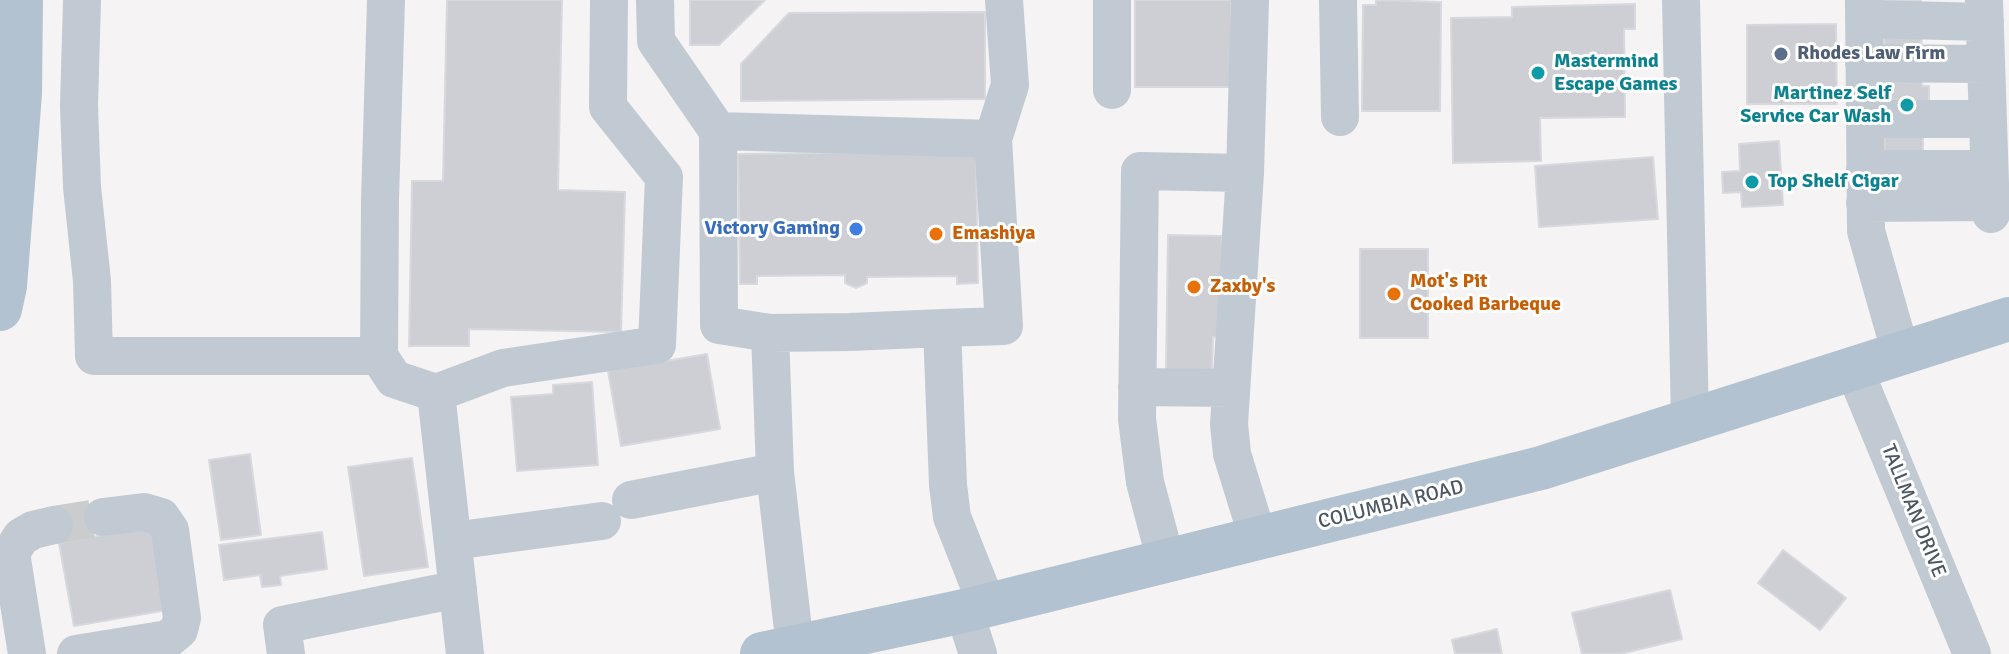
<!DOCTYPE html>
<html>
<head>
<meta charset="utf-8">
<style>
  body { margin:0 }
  canvas { display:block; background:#f5f3f3 }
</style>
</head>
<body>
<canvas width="2009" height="654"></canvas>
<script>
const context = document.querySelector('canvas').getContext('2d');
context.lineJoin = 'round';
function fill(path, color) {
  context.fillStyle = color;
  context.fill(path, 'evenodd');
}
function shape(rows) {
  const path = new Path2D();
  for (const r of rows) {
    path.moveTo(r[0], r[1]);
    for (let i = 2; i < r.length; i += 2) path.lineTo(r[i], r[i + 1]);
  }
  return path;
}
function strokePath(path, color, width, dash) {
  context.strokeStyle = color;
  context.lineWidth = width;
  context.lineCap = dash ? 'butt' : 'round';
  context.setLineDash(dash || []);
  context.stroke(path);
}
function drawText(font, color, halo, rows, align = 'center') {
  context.font = font + ' Signika,sans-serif';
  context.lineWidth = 6;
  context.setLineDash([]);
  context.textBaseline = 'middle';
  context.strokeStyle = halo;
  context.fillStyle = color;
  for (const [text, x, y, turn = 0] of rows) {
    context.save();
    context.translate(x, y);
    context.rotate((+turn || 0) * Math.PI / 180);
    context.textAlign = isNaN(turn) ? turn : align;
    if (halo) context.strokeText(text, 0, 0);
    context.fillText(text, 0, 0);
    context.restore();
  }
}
const building = shape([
  [447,0,562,0,558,190,625,192,621,332,469,329,469,346,409,346,412,181,443,181,447,0],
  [690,0,765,0,719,45,690,45,690,0],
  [1135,0,1231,0,1231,87,1135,87,1135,0],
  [1376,0,1441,2,1440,111,1362,111,1363,5,1376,5,1376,0],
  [1884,0,1921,0,1922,86,1929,86,1929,125,1923,125,1923,217,1885,217,1884,0],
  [1635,4,1635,29,1624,29,1625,117,1540,118,1541,161,1453,163,1451,18,1512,17,1512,7,1635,4],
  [985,12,985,99,741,101,741,64,789,13,985,12],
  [1836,24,1837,104,1747,104,1747,25,1836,24],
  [1779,141,1783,205,1742,207,1741,192,1723,193,1722,172,1740,171,1739,144,1779,141],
  [976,151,978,283,957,284,957,276,867,277,867,283,856,288,845,283,845,275,757,276,757,284,740,284,738,154,976,151],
  [1653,157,1658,219,1539,227,1535,166,1653,157],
  [1168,235,1222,236,1220,337,1213,337,1212,370,1166,370,1168,235],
  [1360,249,1428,249,1428,338,1360,338,1360,249],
  [707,354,720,429,621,446,608,371,707,354],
  [592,382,598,465,517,471,511,397,553,394,553,385,592,382],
  [250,454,261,535,221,540,209,460,250,454],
  [412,458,428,567,364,576,348,467,412,458],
  [157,525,173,609,74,626,59,543,157,525],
  [322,532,327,569,280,576,281,585,262,587,260,575,224,580,219,545,322,532],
  [1783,550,1846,598,1820,630,1758,583,1783,550],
  [1670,590,1682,639,1620,654,1582,654,1572,613,1670,590],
  [1497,629,1502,654,1455,654,1452,640,1497,629]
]);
fill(building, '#cdcfd5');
strokePath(building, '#d7d9de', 2);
strokePath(shape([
  [54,525,103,517]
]), '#caccce', 38, [38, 19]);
strokePath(shape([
  [82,0,79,106,82,187,92,281,94,356,379,356],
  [386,0,380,200,379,356,394,379,436,393,465,654],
  [655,0,656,41,718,131],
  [1112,0,1112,90],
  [1250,0,1245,173,1229,424,1232,454,1258,538],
  [1338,0,1340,117],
  [1681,0,1690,421],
  [1864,0,1866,231,1901,354],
  [1984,0,1991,214],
  [1864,19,1985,22],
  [1864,63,1986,64],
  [1864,119,1988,119],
  [993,139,1010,85,1004,0],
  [1865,169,1989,169],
  [1865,203,1990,202],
  [770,333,719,325,718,131,993,139,1004,326,942,328],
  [1854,369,1972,654],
  [1137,387,1231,388],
  [436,393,503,368,657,345,664,177,608,107,609,0],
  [631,500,775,472],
  [453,541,602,521],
  [1166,561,1145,482,1137,419,1140,171,1245,173],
  [964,611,978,654],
  [795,647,775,472,770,333,850,332,942,328,948,485,952,517,987,605],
  [27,654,11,553,21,537,33,530,54,525],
  [76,654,168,639,179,630,182,618,170,530,161,517,144,512,103,517],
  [286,654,282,625,458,589]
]), '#c1cad2', 38);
strokePath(shape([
  [0,309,5,286,20,93,21,0],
  [762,654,964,611,1541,468,2009,319]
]), '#b3c2d1', 44);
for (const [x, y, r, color] of [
  [1781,54,8,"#5c6f8a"],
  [1538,73,8,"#0f9aa8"],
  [1907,105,8,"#0f9aa8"],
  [1752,182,8,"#0f9aa8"],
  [856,229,8,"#3f7fe0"],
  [936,234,8,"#e8710a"],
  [1194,287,8,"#e8710a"],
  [1394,294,8,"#e8710a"]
]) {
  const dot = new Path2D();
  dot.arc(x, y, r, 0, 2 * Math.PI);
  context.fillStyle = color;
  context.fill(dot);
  strokePath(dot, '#fff', 3);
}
drawText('bold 20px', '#4e5e75', '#fff', [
  ["Rhodes Law Firm",1797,54]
], 'left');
drawText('bold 20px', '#0d838f', '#fff', [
  ["Mastermind",1554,62],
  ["Escape Games",1554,85],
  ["Martinez Self",1891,94,"right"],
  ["Service Car Wash",1891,117,"right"],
  ["Top Shelf Cigar",1768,182]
], 'left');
drawText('bold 20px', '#366cbe', '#fff', [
  ["Victory Gaming",840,229]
], 'right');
drawText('bold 20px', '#c56008', '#fff', [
  ["Emashiya",952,234],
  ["Mot's Pit",1410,282],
  ["Cooked Barbeque",1410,305],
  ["Zaxby's",1210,287]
], 'left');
drawText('20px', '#4a5661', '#fff', [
  ["COLUMBIA ROAD",1391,505,-14],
  ["TALLMAN DRIVE",1913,511,68]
]);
</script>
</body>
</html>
